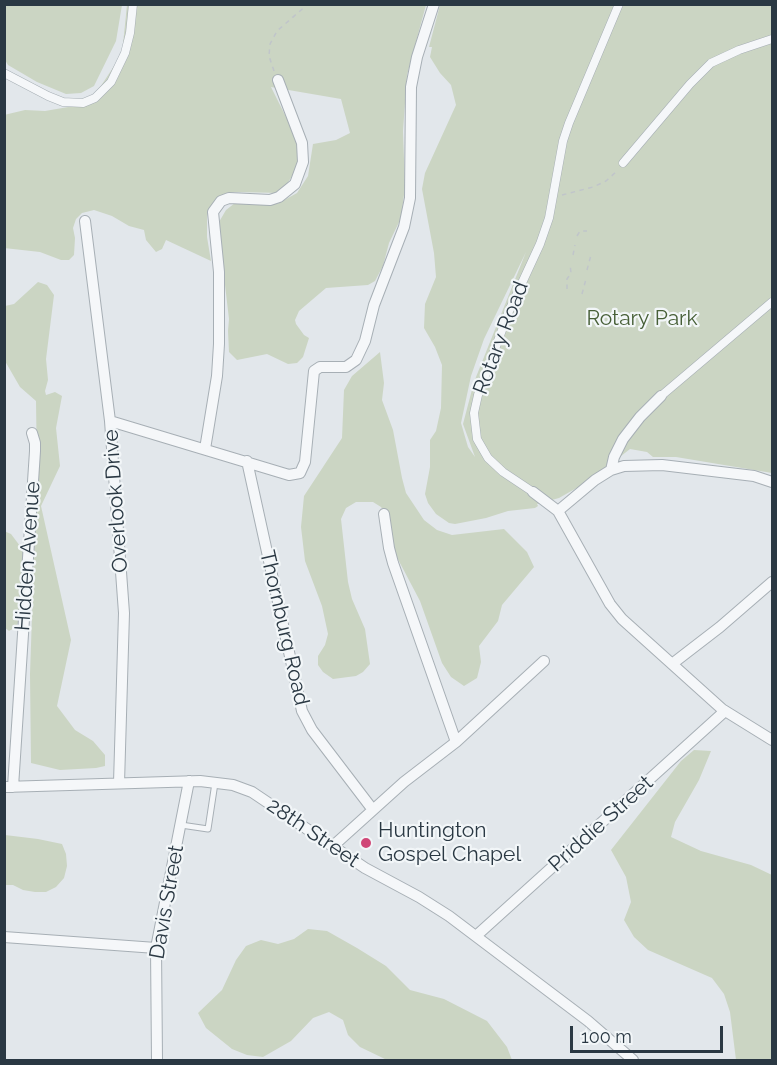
<!DOCTYPE html>
<html>
<head>
<meta charset="utf-8">
<style>
  body { margin:0 }
  #map { position:relative; width:777px; height:1065px; overflow:hidden; background:#e2e7eb; font-family:Raleway,sans-serif }
  canvas { display:block }
  .frame { position:absolute; inset:0; border:6px solid #2a3843; pointer-events:none }
  .scale { position:absolute; left:570px; top:1026px; width:153px; height:27px; box-sizing:border-box; border:3px solid #2a3843; border-top:0; padding-left:8px; font-size:18px; line-height:21px; white-space:nowrap; color:#2a3843; -webkit-text-stroke:4px #f2f6f8; paint-order:stroke }
</style>
</head>
<body>
<div id="map">
<canvas width="777" height="1065"></canvas>
<div class="frame"></div>
<div class="scale">100 m</div>
</div>
<script>
const context = document.querySelector('canvas').getContext('2d');
context.lineJoin = 'round';
function fill(path, color) {
  context.fillStyle = color;
  context.fill(path, 'evenodd');
}
function shape(rows) {
  const path = new Path2D();
  for (const r of rows) {
    path.moveTo(r[0], r[1]);
    for (let i = 2; i < r.length; i += 2) path.lineTo(r[i], r[i + 1]);
  }
  return path;
}
function strokePath(path, color, width, dash) {
  context.strokeStyle = color;
  context.lineWidth = width;
  context.lineCap = dash ? 'butt' : 'round';
  context.setLineDash(dash || []);
  context.stroke(path);
}
function drawText(font, color, halo, rows, align = 'center') {
  context.font = font + ' Raleway,sans-serif';
  context.lineWidth = 4.5;
  context.setLineDash([]);
  context.textBaseline = 'middle';
  context.strokeStyle = halo;
  context.fillStyle = color;
  for (const [text, x, y, turn = 0] of rows) {
    context.save();
    context.translate(x, y);
    context.rotate((+turn || 0) * Math.PI / 180);
    context.textAlign = isNaN(turn) ? turn : align;
    if (halo) context.strokeText(text, 0, 0);
    context.fillText(text, 0, 0);
    context.restore();
  }
}
fill(shape([
  [4,5,122,5,116,41,94,86,81,93,66,94,37,82,8,65,5,60],
  [127,5,426,5,407,75,403,131,405,187,401,218,389,243,383,266,375,281,368,285,326,288,299,311,295,320,296,324,304,335,309,338,303,357,297,363,288,364,267,354,237,360,229,352,228,331,229,319,225,285,220,258,219,222,226,210,235,203,247,201,277,204,297,193,308,176,313,144,336,140,350,133,341,99,271,87,293,131,297,146,298,167,281,193,234,192,227,193,218,198,211,206,207,216,207,237,211,261,166,240,162,249,156,252,146,240,144,230,129,226,112,216,94,210,82,213,76,219,73,228,75,238,74,255,69,260,61,260,40,252,4,248,4,115,25,110,45,111,74,106,91,101,122,54],
  [440,5,772,5,772,473,676,457,653,457,647,452,630,449,589,481,559,498,537,504,538,506,535,508,508,511,486,518,455,524,449,523,436,514,428,503,425,494,430,467,430,440,436,431,441,408,442,365,435,347,424,328,425,304,436,277,434,253,422,189,425,173,456,105,451,85,440,73,430,57,432,47,429,47],
  [526,252,474,382,463,424,475,457,468,447,461,423,471,376,484,339],
  [38,282,47,285,54,295,46,359,48,380,45,391,46,395,55,392,62,396,56,428,60,466,41,506,71,640,57,706,75,730,93,741,105,755,105,766,96,768,60,770,31,763,30,674,37,472,36,401,20,387,5,361,5,306,14,304],
  [380,352,384,383,382,400,393,430,402,478,406,493,424,520,437,530,452,535,504,529,527,552,534,567,502,605,498,621,479,646,481,662,477,678,464,686,451,677,442,663,420,601,391,546,387,515,381,507,373,502,356,502,346,508,341,519,348,582,352,599,365,629,370,664,363,672,356,676,333,679,323,672,318,665,318,656,325,645,328,634,322,606,305,561,301,527,304,496,342,438,344,390,352,376],
  [4,531,11,534,26,554,20,619,16,627,9,631,4,627],
  [694,750,711,751,699,780,675,822,671,837,701,851,751,865,772,875,772,1060,736,1060,730,1012,724,994,712,978,648,950,634,937,624,920,631,902,626,877,611,850,681,761],
  [5,835,38,839,62,844,66,854,67,866,64,878,56,887,46,892,35,892,23,890,13,885,5,885],
  [308,929,327,931,357,948,386,966,410,990,444,999,487,1021,507,1047,512,1060,387,1060,360,1047,348,1035,343,1020,329,1012,313,1018,291,1041,263,1057,247,1055,232,1049,206,1028,198,1013,222,990,236,960,246,946,261,940,278,944,294,939]
]), '#cbd5c3');
const service = shape([
  [181,825,208,829,215,783]
]);
const pedestrian = shape([
  [4,73,48,96,63,102,83,103,95,98,111,82,125,53,130,33,133,4],
  [623,163,690,84,711,63,739,50,772,39],
  [661,396,772,302],
  [533,492,503,472,488,458,477,439,474,413,478,395,509,311,540,244,549,218,563,141,569,123,619,4]
]);
const minor = shape([
  [85,221,110,421,124,613,119,783],
  [110,421,289,475,300,473,305,462,314,371,320,367,346,367,356,360,365,341,374,305,404,227,410,198,411,87,417,57,434,4],
  [205,449,217,376,219,344,219,272,213,212,221,201,229,198,270,200,279,197,295,184,303,162,302,143,278,80],
  [247,461,302,711,312,730,373,810],
  [611,470,614,457,623,439,640,417,661,396],
  [533,492,558,511,610,604,622,619,722,709,772,740],
  [558,511,595,480,611,470,624,466,662,465,754,476,772,482],
  [384,514,389,548,393,563,456,742],
  [672,664,720,627,772,582],
  [4,787,200,781,233,785,252,792,365,868,419,897,449,916,588,1021,633,1060],
  [13,787,35,451,35,443,32,433],
  [333,846,404,782,456,742,544,661],
  [476,936,725,711],
  [4,937,156,948],
  [157,1060,156,948,189,781]
]);
strokePath(service, '#a7afb5', 7);
strokePath(pedestrian, '#a7afb5', 9);
strokePath(minor, '#a7afb5', 12);
strokePath(shape([
  [274,71,269,56,270,44,277,31,308,4],
  [562,195,593,187,606,181,617,171],
  [577,236,580,231,587,231],
  [573,255,575,245],
  [587,270,591,255],
  [567,289,567,279,571,273,570,264],
  [582,294,586,279]
]), '#c0c5ca', 1.5, [4.5, 4.5]);
strokePath(service, '#f5f7f9', 5);
strokePath(pedestrian, '#f5f7f9', 8);
strokePath(minor, '#f5f7f9', 10);
for (const [x, y, r, color] of [
  [366,843,6,"#d04777"]
]) {
  const dot = new Path2D();
  dot.arc(x, y, r, 0, 2 * Math.PI);
  context.fillStyle = color;
  context.fill(dot);
  strokePath(dot, '#f2f6f8', 2);
}
drawText('21px', '#475f37', '#f2f6f8', [
  ["Rotary Park",642,319]
]);
drawText('21px', '#2a3843', '#f2f6f8', [
  ["Rotary Road",501,338,-69],
  ["Overlook Drive",116,501,-94],
  ["Hidden Avenue",28,556,-86],
  ["Thornburg Road",284,628,77],
  ["Priddie Street",601,824,-42],
  ["28th Street",313,833,34],
  ["Davis Street",167,902,-80]
]);
drawText('21px', '#2a3843', '#f2f6f8', [
  ["Huntington",378,831],
  ["Gospel Chapel",378,855]
], 'left');
</script>
</body>
</html>
